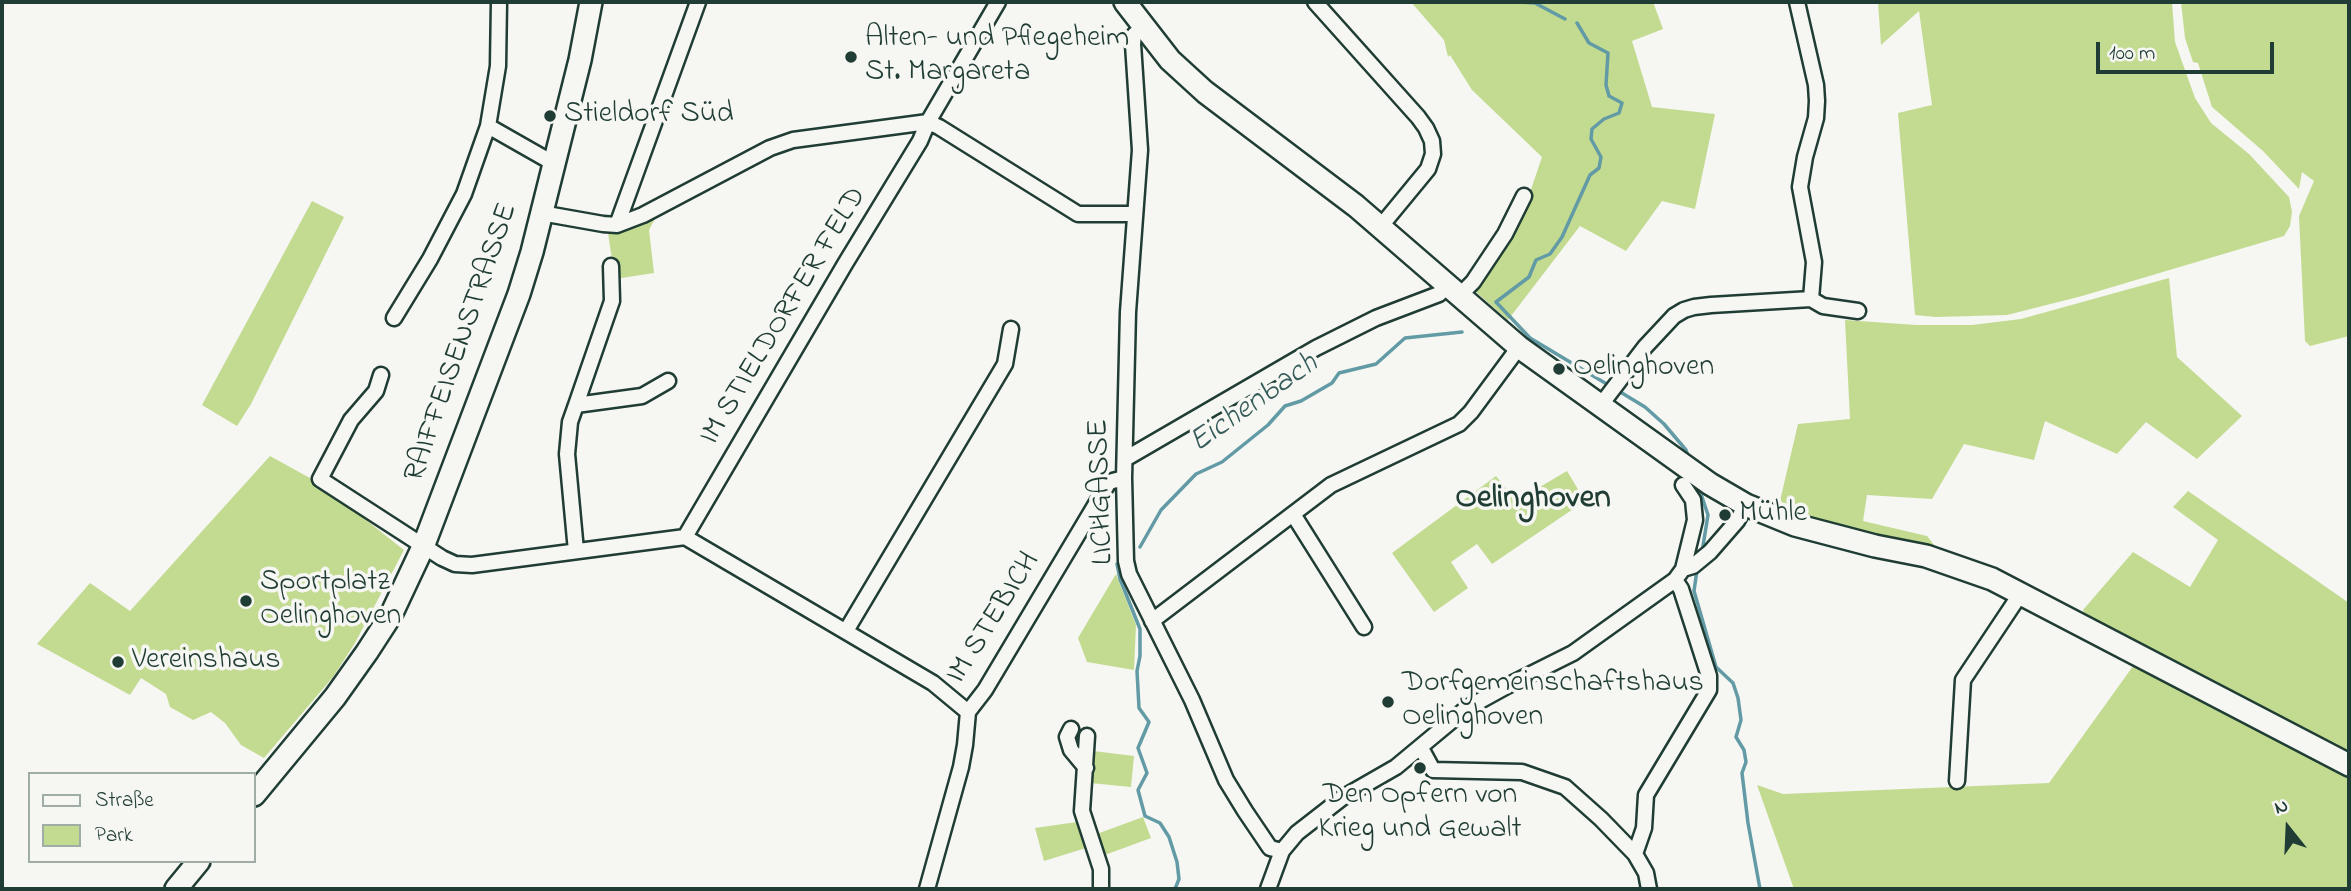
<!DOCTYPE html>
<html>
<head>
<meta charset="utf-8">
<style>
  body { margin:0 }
  #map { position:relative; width:2351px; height:891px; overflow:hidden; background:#f6f6f2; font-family:"Indie Flower",sans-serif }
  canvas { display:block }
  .frame { position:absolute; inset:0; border:4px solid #1f3d34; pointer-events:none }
  .legend { position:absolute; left:28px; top:772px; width:228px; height:91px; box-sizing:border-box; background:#f6f6f2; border:2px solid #a0aca6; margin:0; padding:9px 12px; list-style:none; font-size:21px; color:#1f3d34 }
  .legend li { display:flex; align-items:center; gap:14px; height:35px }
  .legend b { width:35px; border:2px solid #a0aca6 }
  .north { position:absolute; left:2253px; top:793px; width:70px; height:70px; -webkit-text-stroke:5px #f6f6f2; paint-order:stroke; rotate:342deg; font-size:19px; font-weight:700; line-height:28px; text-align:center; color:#1f3d34 }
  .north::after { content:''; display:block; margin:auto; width:24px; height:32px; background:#1f3d34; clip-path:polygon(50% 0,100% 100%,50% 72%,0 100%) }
  .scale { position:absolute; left:2096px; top:42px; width:178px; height:32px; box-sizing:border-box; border:4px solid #1f3d34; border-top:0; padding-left:9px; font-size:21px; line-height:24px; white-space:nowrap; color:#1f3d34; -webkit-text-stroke:5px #f6f6f2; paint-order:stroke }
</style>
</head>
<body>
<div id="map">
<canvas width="2351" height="891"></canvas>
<div class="frame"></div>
<ul class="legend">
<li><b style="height:9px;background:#f6f6f2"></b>Straße</li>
<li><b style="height:19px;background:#c3db91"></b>Park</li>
</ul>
<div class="north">N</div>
<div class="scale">100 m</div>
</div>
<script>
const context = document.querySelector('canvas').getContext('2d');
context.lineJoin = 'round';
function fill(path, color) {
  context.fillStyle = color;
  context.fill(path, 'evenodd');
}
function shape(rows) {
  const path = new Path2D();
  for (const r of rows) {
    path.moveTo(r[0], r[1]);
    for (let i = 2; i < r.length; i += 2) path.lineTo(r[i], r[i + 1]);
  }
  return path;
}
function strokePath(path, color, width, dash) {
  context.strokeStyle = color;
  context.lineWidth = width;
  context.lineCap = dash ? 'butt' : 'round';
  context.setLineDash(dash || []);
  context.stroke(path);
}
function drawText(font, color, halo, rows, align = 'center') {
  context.font = font + ' "Indie Flower",sans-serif';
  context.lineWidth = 7;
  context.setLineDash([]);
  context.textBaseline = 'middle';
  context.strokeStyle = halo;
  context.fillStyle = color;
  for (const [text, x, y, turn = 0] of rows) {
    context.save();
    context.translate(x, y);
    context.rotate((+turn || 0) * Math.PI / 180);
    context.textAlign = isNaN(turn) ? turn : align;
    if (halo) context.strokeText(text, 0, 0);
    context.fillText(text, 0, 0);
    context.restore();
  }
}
fill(shape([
  [1411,2,1653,2,1663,29,1632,41,1652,107,1715,114,1695,209,1662,201,1626,251,1580,226,1508,320,1476,292,1521,219,1542,157,1472,90,1450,55,1448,57,1444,40],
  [1878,2,2172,2,2175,42,2195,98,2211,123,2249,154,2289,197,2292,212,2290,226,2284,236,2082,296,2007,315,1936,317,1915,315,1898,113,1932,105,1919,11,1881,45],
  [2181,2,2349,2,2349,336,2310,346,2305,341,2299,216,2314,181,2302,172,2299,189,2263,151,2212,107,2198,63,2193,62,2185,38],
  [312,201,344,217,251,404,237,426,202,405],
  [658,213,649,230,654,273,615,279,608,233,621,231],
  [2169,278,2177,357,2242,416,2197,459,2146,422,2117,454,2045,421,2034,460,1964,444,1932,499,1867,495,1863,521,1927,536,1939,551,1810,519,1779,505,1798,424,1850,419,1845,320,1916,325,1972,325,2021,319],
  [270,456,319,483,404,550,355,643,333,677,264,758,241,745,225,723,211,712,193,720,170,707,166,694,141,678,130,695,37,644,90,583,130,611],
  [1567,471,1585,501,1492,564,1477,544,1451,562,1468,588,1434,612,1392,553,1496,476,1516,501],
  [2188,491,2349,603,2349,759,2086,621,2083,610,2133,552,2190,587,2218,540,2173,507],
  [1116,574,1136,625,1134,670,1087,662,1078,638],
  [2136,662,2349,773,2349,889,1794,889,1757,785,1783,794,2049,783],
  [1093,751,1134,756,1131,787,1090,783],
  [1143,817,1151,838,1102,856,1094,835],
  [1077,822,1086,848,1044,861,1035,828]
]), '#c3db91');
strokePath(shape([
  [1520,2,1535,3,1565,19],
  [1577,23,1589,43,1608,53,1606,85,1609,96,1622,103,1619,113,1604,119,1592,129,1591,139,1601,157,1599,168,1590,175,1562,237,1550,254,1536,260,1529,277,1496,302,1530,338,1610,386],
  [1617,390,1645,407,1664,424,1686,450,1689,458],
  [1698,485,1708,515,1702,552],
  [1140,547,1161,510,1196,474,1222,462,1268,425,1285,406,1301,401,1332,383,1339,373,1376,364,1405,338,1462,332],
  [1117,564,1120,579,1140,629,1140,656,1137,671,1139,708,1149,722,1138,748,1147,773,1138,790,1145,816,1160,823,1169,837,1177,862,1179,879,1175,889],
  [1697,570,1694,591,1716,667,1733,683,1738,698,1741,720,1736,737,1744,750,1746,762,1742,773,1748,823,1760,889]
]), '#629ba5', 3.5);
const minor = shape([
  [1315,2,1418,117,1426,128,1432,141,1433,154,1428,169,1381,226],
  [1143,27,1134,35,1133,44,1140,150,1128,312,1124,478,1126,561,1129,574,1192,700,1226,780,1245,811,1270,848,1282,851],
  [928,122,939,127,1078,214,1135,214],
  [488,126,553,163],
  [541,213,603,224,617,225,643,215,770,148,793,140,928,122],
  [617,225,698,2],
  [1460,295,1473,282,1505,234,1524,196],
  [1811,299,1823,306,1858,311],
  [394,318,430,259,464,194,488,126,498,66,499,2],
  [381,375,376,391,351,420,320,479,442,558,455,564,472,565,685,537,933,683,968,712],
  [576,405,612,301,611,266],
  [1600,406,1645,347,1674,316,1684,310,1694,307,1711,305,1811,299,1814,262,1800,187,1805,157,1816,118,1817,101,1816,85,1797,2],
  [1125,459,1316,348,1376,318,1439,294,1448,285],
  [1293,514,1364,627],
  [685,537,845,264,920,141,928,122,998,2],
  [576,551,567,454,570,422,576,405,642,396,668,381],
  [1683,569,1693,566,1710,552,1737,521,1746,505],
  [1152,621,1331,485,1459,424,1471,412,1519,347],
  [846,631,1005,364,1011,329],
  [1071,729,1067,737,1071,750,1086,768],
  [1087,736,1082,811,1101,869,1101,889],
  [1421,748,1433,770,1522,772,1565,787,1601,819,1635,854,1646,873,1649,889],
  [1957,781,1963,680,2021,593],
  [1635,854,1644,828,1646,795,1709,690,1709,676,1681,589,1675,580],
  [927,889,961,767,965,745,968,712,985,690,1109,482,1124,478],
  [1268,889,1282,851,1297,833,1342,798,1396,767,1467,708,1507,686,1573,653,1675,580,1683,569,1695,520,1693,500,1683,485]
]);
const secondary = shape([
  [1125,2,1170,60,1205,92,1356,206,1519,347,1710,484,1746,505,1795,525,1875,546,1926,556,1992,579,2349,765],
  [254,795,335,697,367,652,391,615,423,547,519,294,532,252,580,60,591,2],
  [176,889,199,861]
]);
strokePath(minor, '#1f3d34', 19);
strokePath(secondary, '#1f3d34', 26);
strokePath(minor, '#f6f6f2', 14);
strokePath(secondary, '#f6f6f2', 21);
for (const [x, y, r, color] of [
  [851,57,7,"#1f3d34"],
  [550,116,7,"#1f3d34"],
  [1559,369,7,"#1f3d34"],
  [1725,515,7,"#1f3d34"],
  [246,601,7,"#1f3d34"],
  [118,662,7,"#1f3d34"],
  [1388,702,7,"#1f3d34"],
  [1420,768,7,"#1f3d34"]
]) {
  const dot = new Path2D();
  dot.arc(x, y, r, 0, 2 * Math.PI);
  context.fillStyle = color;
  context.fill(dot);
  strokePath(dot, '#f6f6f2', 2.5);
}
drawText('30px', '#1f3d34', '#f6f6f2', [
  ["Alten- und Pflegeheim",865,40],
  ["St. Margareta",865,74],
  ["Stieldorf Süd",564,116],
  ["Oelinghoven",1573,369],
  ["Mühle",1739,515],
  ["Sportplatz",260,584],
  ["Oelinghoven",260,618],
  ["Vereinshaus",132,662],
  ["Dorfgemeinschaftshaus",1402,685],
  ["Oelinghoven",1402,719],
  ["Den Opfern von",1420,797,"center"],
  ["Krieg und Gewalt",1420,831,"center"]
], 'left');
drawText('30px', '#1f3d34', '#f6f6f2', [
  ["IM STIELDORFER FELD",785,317,-59],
  ["RAIFFEISENSTRASSE",463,343,-71],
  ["LICHGASSE",1103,492,-92],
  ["IM STEBICH",995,619,-58]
]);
drawText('italic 32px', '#355c5a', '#f6f6f2', [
  ["Eichenbach",1255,405,-35]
]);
drawText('bold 33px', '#1f3d34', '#f6f6f2', [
  ["Oelinghoven",1533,501]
]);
</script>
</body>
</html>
